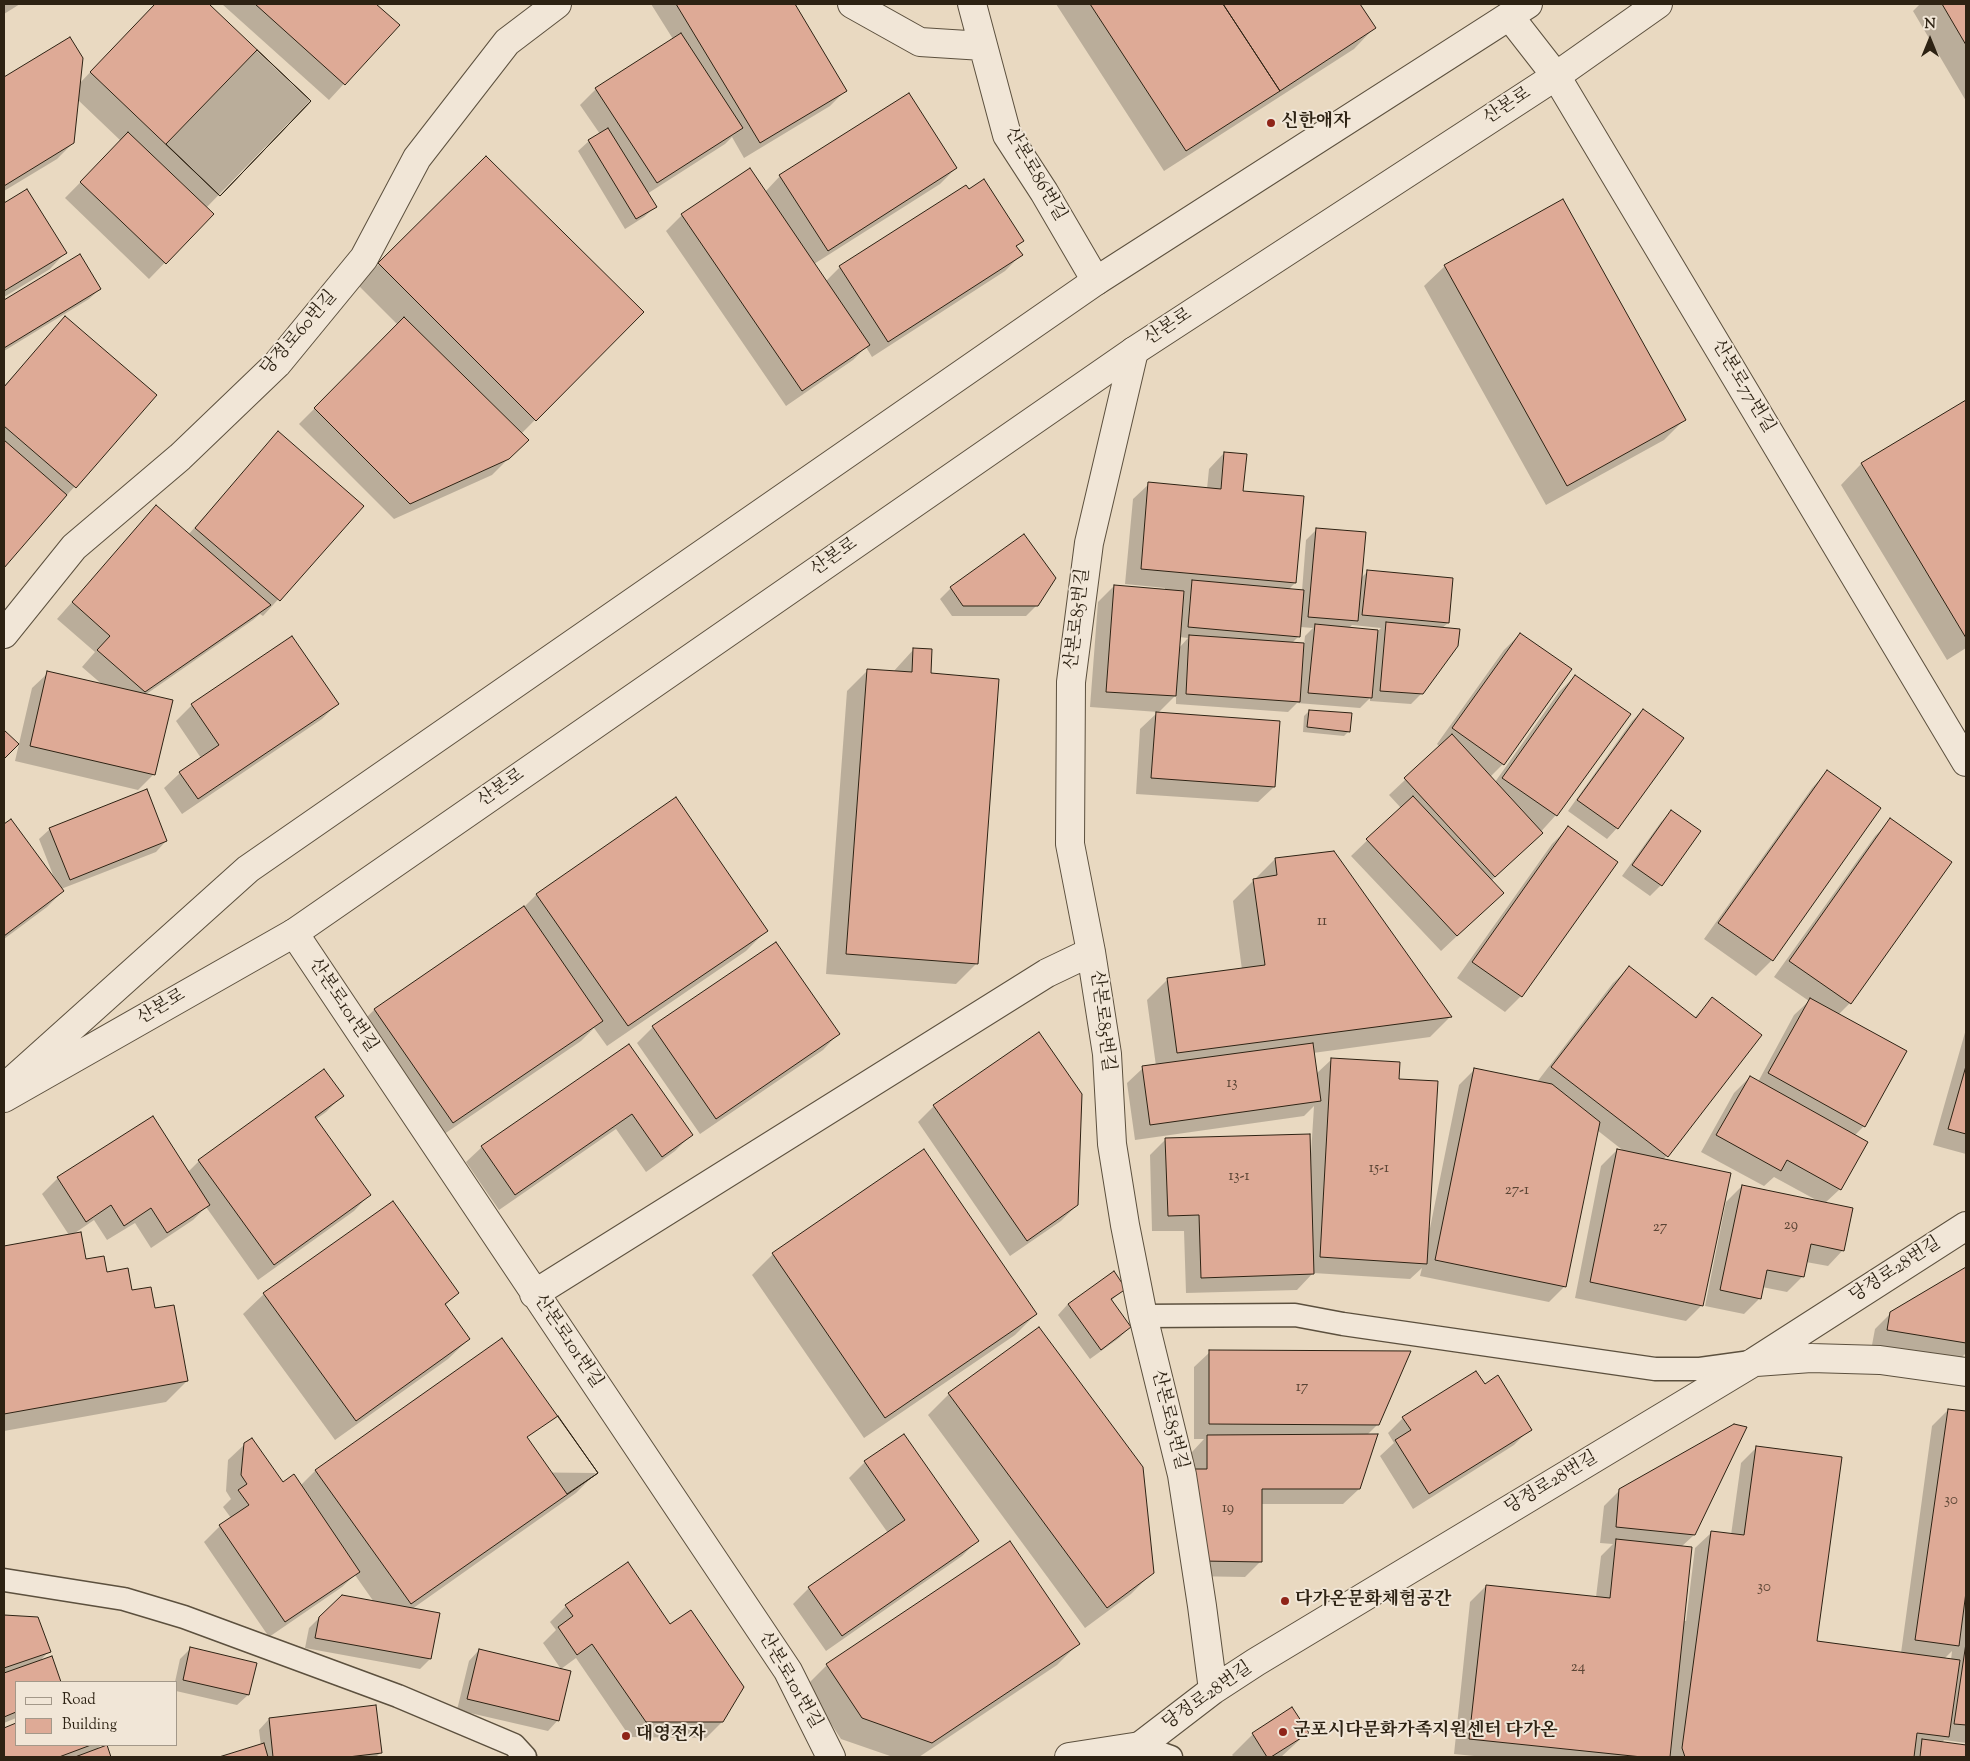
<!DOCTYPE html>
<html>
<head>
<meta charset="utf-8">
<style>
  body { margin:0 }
  #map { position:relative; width:1970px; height:1761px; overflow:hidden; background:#e9d9c1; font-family:"Sorts Mill Goudy",serif }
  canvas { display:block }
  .frame { position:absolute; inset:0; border:5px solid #2d2213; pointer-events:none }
  .legend { position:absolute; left:15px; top:1681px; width:162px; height:65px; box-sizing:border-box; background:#f1e6d7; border:1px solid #a39889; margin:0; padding:6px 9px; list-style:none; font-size:15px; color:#2d2213 }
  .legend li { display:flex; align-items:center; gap:10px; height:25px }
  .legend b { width:25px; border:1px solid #a39889 }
  .north { position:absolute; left:1905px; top:15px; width:50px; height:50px; -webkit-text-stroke:4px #f1e6d7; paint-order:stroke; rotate:0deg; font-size:14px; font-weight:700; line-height:20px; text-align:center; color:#2d2213 }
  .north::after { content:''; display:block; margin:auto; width:18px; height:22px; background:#2d2213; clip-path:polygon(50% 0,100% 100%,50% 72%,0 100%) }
</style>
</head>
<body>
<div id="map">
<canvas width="1970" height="1761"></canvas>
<div class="frame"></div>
<ul class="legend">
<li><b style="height:6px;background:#f1e6d7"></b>Road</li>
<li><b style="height:14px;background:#deaa96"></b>Building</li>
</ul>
<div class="north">N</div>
</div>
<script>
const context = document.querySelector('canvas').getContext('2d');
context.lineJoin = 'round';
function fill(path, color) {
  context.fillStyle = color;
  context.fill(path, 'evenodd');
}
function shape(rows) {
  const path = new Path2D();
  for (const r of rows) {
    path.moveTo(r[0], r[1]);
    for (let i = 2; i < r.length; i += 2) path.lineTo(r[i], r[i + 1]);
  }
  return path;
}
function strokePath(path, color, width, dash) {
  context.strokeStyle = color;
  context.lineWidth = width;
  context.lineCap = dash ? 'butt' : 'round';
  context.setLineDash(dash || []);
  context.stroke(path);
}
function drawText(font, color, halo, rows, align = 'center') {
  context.font = font + ' "Sorts Mill Goudy","Noto Serif KR",serif';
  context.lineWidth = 4;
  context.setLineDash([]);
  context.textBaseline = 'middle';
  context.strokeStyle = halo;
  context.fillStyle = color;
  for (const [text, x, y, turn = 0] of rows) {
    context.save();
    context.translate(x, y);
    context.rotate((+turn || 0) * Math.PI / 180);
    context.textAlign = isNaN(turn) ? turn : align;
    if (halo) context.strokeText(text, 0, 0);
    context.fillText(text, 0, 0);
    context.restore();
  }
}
fill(shape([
  [4,4,20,4,4,14],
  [155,4,207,4,310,101,206,208,212,214,149,279,65,198,121,141,77,99,73,143,57,159,4,191,4,78,69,39,79,84],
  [222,4,375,4,398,25,329,100],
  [651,4,794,4,846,90,830,106,744,158,732,137,725,144,647,194,655,207,644,217,625,229,578,151,589,141,600,134,580,105,596,89,673,39],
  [1056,4,1359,4,1374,28,1354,49,1164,171],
  [1920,4,1966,4,1966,101,1913,11],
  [486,157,642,312,521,434,527,440,492,475,394,519,299,424,398,325,358,285],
  [956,168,940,184,814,264,826,281,840,267,966,186,1022,241,1016,247,1021,255,1005,271,872,357,866,347,853,360,786,406,666,231,682,215,765,192,780,176],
  [27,190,65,253,50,269,4,297,4,204],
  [80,256,100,289,89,299,4,351,4,302],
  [1445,266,1684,420,1664,440,1546,505,1424,286],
  [65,318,155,396,4,566,4,386],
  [1966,401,1966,648,1947,660,1841,485,1861,464],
  [278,433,363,506,263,616,260,614,253,620,145,695,154,774,138,790,15,761,32,688,48,673,104,686,82,667,95,652,57,619,156,507,188,535],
  [1224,453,1242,492,1295,583,1288,590,1302,591,1306,540,1316,530,1360,579,1367,572,1448,623,1442,628,1422,693,1411,704,1370,701,1370,698,1360,708,1297,703,1288,712,1176,704,1176,695,1158,713,1274,787,1258,802,1136,794,1140,729,1158,712,1090,707,1098,602,1114,586,1165,590,1165,588,1125,584,1133,499,1149,484,1207,489,1209,469],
  [1352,625,1381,628,1378,631,1348,629],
  [1300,627,1313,628,1305,636,1304,645,1291,644,1299,636],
  [1179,637,1188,638,1179,648],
  [1024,536,1037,605,1026,616,952,616,940,599,951,588],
  [1520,634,1503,764,1490,777,1495,782,1559,692,1575,676,1556,815,1526,848,1491,881,1487,908,1441,951,1351,856,1401,808,1389,795,1440,747,1437,744,1504,650],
  [292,638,337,704,322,719,182,814,164,788,180,773,201,758,176,721,192,705],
  [914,649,929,674,977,963,956,984,826,974,847,691,868,670,893,672],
  [1643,710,1617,828,1607,839,1568,811,1632,721],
  [1309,711,1349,731,1344,736,1303,732,1304,716],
  [1827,772,1772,960,1756,976,1704,939,1812,788],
  [1671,812,1699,831,1661,885,1650,896,1622,876,1661,822],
  [1891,820,1850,1003,1838,1015,1864,1126,1854,1136,1840,1189,1825,1203,1843,1250,1828,1266,1806,1262,1803,1276,1787,1292,1762,1287,1760,1298,1744,1314,1705,1306,1726,1202,1742,1186,1818,1201,1774,1177,1764,1186,1701,1152,1734,1093,1750,1077,1758,1082,1794,1015,1809,1001,1774,977,1875,836],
  [11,821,55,880,39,839,50,829,166,841,156,852,61,889,63,891,47,907,4,939,4,826],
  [1568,828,1617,862,1521,996,1505,1012,1457,978,1552,844],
  [1275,859,1450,1017,1430,1037,1313,1053,1316,1074,1332,1059,1398,1080,1428,1227,1430,1228,1459,1085,1475,1069,1537,1082,1613,983,1629,968,1694,1018,1713,999,1760,1035,1663,1160,1702,1305,1686,1321,1575,1298,1601,1166,1617,1150,1625,1152,1597,1130,1565,1286,1549,1302,1420,1276,1422,1268,1410,1279,1313,1273,1297,1290,1186,1293,1184,1231,1152,1231,1150,1155,1166,1139,1311,1154,1314,1106,1304,1116,1135,1140,1127,1083,1143,1068,1156,1066,1147,1000,1168,979,1242,970,1233,901],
  [537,894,766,931,746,951,607,1046,594,1028,581,1041,431,1143,354,1030,374,1010,524,907],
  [653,1027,838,1034,823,1050,700,1134,637,1043],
  [1966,1029,1966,1154,1933,1145],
  [629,1046,691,1135,675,1151,646,1172,616,1129,499,1210,466,1162,482,1147],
  [342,1096,326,1112,315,1120,369,1195,354,1211,258,1280,206,1207,193,1220,151,1248,135,1223,107,1240,94,1220,72,1235,85,1261,106,1273,154,1310,187,1381,166,1402,4,1431,4,1247,69,1235,42,1194,58,1178,152,1118,188,1172,199,1161],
  [934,1106,1077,1205,1061,1221,1010,1256,918,1122],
  [923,1151,1036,1314,1015,1335,864,1438,752,1275,773,1254],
  [1966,1268,1966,1353,1959,1360,1872,1345,1875,1329,1891,1313],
  [1124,1288,1111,1301,1130,1327,1119,1338,1090,1359,1058,1315,1068,1304],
  [457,1293,445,1306,469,1339,448,1359,335,1440,243,1314,264,1294],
  [1210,1352,1378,1424,1366,1436,1359,1489,1343,1504,1261,1504,1261,1561,1245,1577,1186,1576,1192,1452,1204,1439,1194,1439,1194,1367],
  [1484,1386,1530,1429,1514,1445,1413,1509,1380,1456,1394,1443,1388,1433,1403,1418],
  [949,1394,1152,1573,1131,1594,1085,1628,928,1415],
  [1948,1410,1966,1412,1966,1743,1944,1740,1942,1743,1966,1746,1966,1757,1484,1757,1454,1754,1470,1602,1486,1586,1596,1597,1601,1556,1613,1544,1600,1543,1604,1506,1620,1490,1694,1535,1681,1547,1683,1621,1686,1621,1695,1548,1711,1533,1731,1535,1741,1463,1757,1447,1816,1642,1901,1653,1932,1426],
  [1952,1651,1951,1660,1944,1659],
  [245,1444,282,1483,300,1486,316,1470,596,1473,576,1493,412,1609,430,1659,420,1669,305,1648,309,1628,320,1617,374,1602,355,1575,342,1587,269,1637,204,1542,220,1526,231,1518,223,1507,231,1499,226,1491,228,1460],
  [865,1462,977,1541,962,1556,826,1651,793,1604,809,1588,888,1533,849,1478],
  [1009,1543,1078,1644,1057,1665,919,1757,893,1757,841,1739,806,1686,827,1665],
  [566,1606,722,1722,706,1738,630,1737,576,1658,561,1669,543,1643,556,1630,550,1622],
  [4,1616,37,1618,49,1651,39,1662,51,1657,60,1682,16,1682,16,1718,4,1723],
  [191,1648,248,1695,237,1705,176,1691,176,1682,175,1682,180,1659],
  [479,1650,558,1720,548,1731,457,1710,469,1661],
  [269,1719,381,1752,376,1757,223,1757,261,1746,259,1730],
  [16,1724,16,1745,101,1745,95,1751,106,1747,110,1757,4,1757,4,1729],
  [1307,1733,1281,1757,1234,1757,1232,1755,1253,1734]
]), '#0003');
const building = shape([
  [155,4,209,4,311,101,220,196,90,72,155,4],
  [255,4,376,4,400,25,345,85,255,4],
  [676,4,795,4,847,91,760,143,676,4],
  [1090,4,1223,4,1280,91,1186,151,1090,4],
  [1223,4,1360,4,1376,28,1280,91,1223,4],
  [1942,4,1966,4,1966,45,1942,4],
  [681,33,743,128,657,183,595,88,681,33],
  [70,37,83,58,74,143,4,186,4,77,70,37],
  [257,50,311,101,220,196,166,144,257,50],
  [909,93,957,168,828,251,779,175,909,93],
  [608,128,657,207,636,219,588,140,608,128],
  [128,132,214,214,166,264,80,182,128,132],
  [486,156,644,312,536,421,378,263,486,156],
  [750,168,870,345,802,391,681,214,750,168],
  [984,179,1024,241,1016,246,1023,255,888,342,839,266,966,185,969,189,984,179],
  [27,189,67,253,4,291,4,203,27,189],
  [1563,199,1686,420,1567,486,1444,265,1563,199],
  [80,254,101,289,4,348,4,300,80,254],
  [65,316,157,395,76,488,4,426,4,387,65,316],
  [404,317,529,440,509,459,410,504,314,408,404,317],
  [1966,400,1966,638,1861,463,1966,400],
  [278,431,364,506,280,601,195,528,278,431],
  [4,440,67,495,4,568,4,440],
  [1224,452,1247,454,1243,491,1304,496,1296,583,1141,569,1148,482,1221,489,1224,452],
  [156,505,271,605,145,692,97,650,110,636,72,602,156,505],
  [1316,528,1366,532,1358,621,1308,617,1316,528],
  [1024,534,1056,578,1038,606,963,606,950,587,1024,534],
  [1367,570,1453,578,1449,623,1362,615,1367,570],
  [1192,580,1304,590,1300,637,1188,627,1192,580],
  [1114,585,1184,591,1176,696,1106,692,1114,585],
  [1386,622,1460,629,1458,646,1423,694,1380,691,1386,622],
  [1315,624,1378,630,1372,698,1308,693,1315,624],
  [1520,633,1572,669,1504,765,1452,728,1520,633],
  [1189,635,1304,643,1300,702,1186,694,1189,635],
  [292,636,339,704,198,799,179,772,219,745,191,704,292,636],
  [913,648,932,649,931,673,999,679,978,964,846,954,867,669,912,672,913,648],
  [47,671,173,700,155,775,30,746,47,671],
  [1575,675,1631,714,1557,816,1502,778,1575,675],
  [1643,709,1684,738,1618,829,1577,800,1643,709],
  [1309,710,1352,713,1350,732,1307,727,1309,710],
  [1156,712,1280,721,1275,787,1151,778,1156,712],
  [4,730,19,744,4,759,4,730],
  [1452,734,1543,833,1495,877,1404,778,1452,734],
  [1827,770,1881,808,1773,961,1718,923,1827,770],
  [147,789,167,841,70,880,49,828,147,789],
  [1413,796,1504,893,1457,936,1366,839,1413,796],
  [676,797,768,931,628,1026,536,894,676,797],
  [1671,810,1701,831,1662,886,1632,865,1671,810],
  [1890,818,1952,862,1851,1004,1789,961,1890,818],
  [11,819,64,891,4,936,4,824,11,819],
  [1568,826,1618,862,1522,997,1472,962,1568,826],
  [1334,851,1452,1017,1177,1053,1167,978,1265,965,1253,879,1277,875,1275,858,1334,851],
  [524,906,603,1021,453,1123,374,1009,524,906],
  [776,942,840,1034,716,1119,652,1026,776,942],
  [1629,966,1696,1018,1712,997,1762,1035,1668,1157,1551,1067,1629,966],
  [1810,998,1907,1051,1865,1127,1768,1073,1810,998],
  [1039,1032,1082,1094,1078,1205,1027,1241,933,1105,1039,1032],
  [1313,1043,1321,1101,1150,1125,1142,1066,1313,1043],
  [629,1044,693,1135,662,1157,632,1114,515,1195,481,1146,629,1044],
  [1331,1058,1400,1062,1399,1079,1438,1081,1427,1264,1320,1257,1331,1058],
  [1966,1066,1966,1134,1948,1129,1966,1066],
  [1474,1068,1552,1084,1600,1122,1566,1287,1435,1260,1474,1068],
  [324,1069,344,1096,315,1117,371,1195,274,1265,198,1160,324,1069],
  [1750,1076,1868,1142,1841,1190,1787,1160,1781,1171,1716,1135,1750,1076],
  [153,1116,210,1205,167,1233,151,1208,124,1226,111,1205,86,1222,57,1177,153,1116],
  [1310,1134,1314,1274,1201,1278,1199,1215,1168,1216,1165,1138,1310,1134],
  [924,1149,1037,1314,885,1418,772,1253,924,1149],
  [1617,1149,1731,1173,1703,1306,1590,1282,1617,1149],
  [1742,1185,1853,1208,1844,1251,1811,1244,1804,1277,1767,1270,1761,1299,1720,1290,1742,1185],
  [393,1201,459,1293,445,1304,470,1339,356,1421,263,1293,393,1201],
  [81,1232,86,1259,104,1256,107,1272,128,1268,132,1290,151,1287,155,1308,174,1305,188,1381,4,1414,4,1246,81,1232],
  [1966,1267,1966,1343,1887,1330,1890,1312,1966,1267],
  [1114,1271,1126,1289,1111,1299,1131,1327,1101,1350,1068,1304,1114,1271],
  [1039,1327,1143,1467,1154,1573,1107,1608,948,1393,1039,1327],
  [502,1338,598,1473,411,1604,315,1470,502,1338],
  [1209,1350,1411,1351,1379,1425,1209,1424,1209,1350],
  [1476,1371,1485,1384,1498,1375,1532,1430,1429,1494,1395,1440,1411,1430,1402,1417,1476,1371],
  [1948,1409,1966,1411,1966,1592,1959,1646,1915,1640,1948,1409],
  [558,1416,598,1473,567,1494,527,1437,558,1416],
  [1734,1424,1747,1427,1695,1535,1616,1527,1619,1489,1734,1424],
  [904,1434,979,1541,842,1636,808,1587,905,1520,864,1461,904,1434],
  [1378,1434,1360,1489,1262,1489,1262,1562,1202,1561,1195,1528,1195,1469,1207,1469,1207,1435,1378,1434],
  [252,1438,283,1482,294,1474,360,1572,285,1622,219,1525,249,1505,238,1490,247,1484,241,1475,244,1443,252,1438],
  [1756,1446,1842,1457,1817,1641,1960,1660,1949,1737,1917,1733,1914,1757,1685,1757,1682,1748,1711,1531,1744,1535,1756,1446],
  [1616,1539,1692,1547,1670,1757,1642,1757,1469,1739,1486,1585,1610,1598,1616,1539],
  [1010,1541,1080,1644,932,1743,862,1718,826,1664,1010,1541],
  [628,1562,670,1624,691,1610,744,1687,723,1722,646,1722,592,1644,577,1655,558,1627,573,1616,565,1605,628,1562],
  [342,1595,440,1613,431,1659,315,1638,319,1617,342,1595],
  [4,1615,38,1617,51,1652,4,1668,4,1615],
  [1966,1643,1966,1725,1954,1724,1966,1643],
  [190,1647,257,1663,249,1695,183,1680,190,1647],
  [479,1649,571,1671,559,1721,467,1699,479,1649],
  [52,1656,61,1682,16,1682,16,1712,4,1717,4,1673,52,1656],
  [376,1705,382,1753,348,1757,273,1757,269,1718,376,1705],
  [1292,1707,1309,1733,1271,1757,1267,1757,1252,1733,1292,1707],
  [16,1723,16,1745,91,1745,59,1757,4,1757,4,1728,16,1723],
  [1922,1739,1966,1745,1966,1757,1920,1757,1922,1739],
  [264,1743,268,1757,219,1757,264,1743],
  [107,1745,111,1757,75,1757,107,1745]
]);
fill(building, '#deaa96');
strokePath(building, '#2d2213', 1);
const service = shape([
  [1143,1316,1295,1315,1343,1324,1655,1369,1700,1369,1751,1362],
  [4,1580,124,1599,184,1617,398,1696,514,1745,525,1757],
  [1140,1746,1171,1757]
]);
const minor = shape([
  [852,4,920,42,983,46],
  [972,4,1007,135,1044,192,1096,281],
  [1510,17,1556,76,1966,762],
  [1134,351,1089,543,1071,682,1070,844,1091,952,1107,1054,1112,1144,1125,1225,1143,1316,1182,1475,1202,1606,1213,1690],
  [4,634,74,547,180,457,277,364,364,258,417,158,507,42,557,4],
  [294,933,788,1671,831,1757],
  [534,1294,1047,973,1091,952],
  [1756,1362,1811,1358,1880,1360,1966,1372],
  [1121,1757,1140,1746,1213,1690,1256,1662,1754,1362,1966,1226]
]);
const tertiary = shape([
  [13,1080,248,869,1096,281,1528,4],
  [4,1098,294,933,1134,351,1556,76,1658,4],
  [1069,1757,1140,1746]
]);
strokePath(service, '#5c503e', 25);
strokePath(minor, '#5c503e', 30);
strokePath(tertiary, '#5c503e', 30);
strokePath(service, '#f1e6d7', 22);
strokePath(minor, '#f1e6d7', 28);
strokePath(tertiary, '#f1e6d7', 28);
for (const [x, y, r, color] of [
  [1271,123,5,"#8f2418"],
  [1285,1601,5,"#8f2418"],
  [1283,1732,5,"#8f2418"],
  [626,1736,5,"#8f2418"]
]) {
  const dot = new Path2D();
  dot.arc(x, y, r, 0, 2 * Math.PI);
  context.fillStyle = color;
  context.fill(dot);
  strokePath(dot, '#f1e6d7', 2);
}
drawText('15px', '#594434', null, [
  ["11",1322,922],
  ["13",1232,1084],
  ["15-1",1379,1169],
  ["13-1",1239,1177],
  ["27-1",1517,1191],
  ["29",1791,1226],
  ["27",1660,1228],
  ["17",1302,1388],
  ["30",1951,1501],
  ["19",1228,1509],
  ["30",1764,1588],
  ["24",1578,1668]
]);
drawText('18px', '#2d2213', '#f1e6d7', [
  ["산본로",1508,107,-33],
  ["산본로86번길",1034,175,60],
  ["산본로",1169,328,-33],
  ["당정로60번길",300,334,-49],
  ["산본로77번길",1742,387,59],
  ["산본로",835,558,-35],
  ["산본로85번길",1079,619,-83],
  ["산본로",502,789,-35],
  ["산본로101번길",342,1006,56],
  ["산본로",162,1008,-30],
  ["산본로85번길",1101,1021,83],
  ["당정로28번길",1896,1271,-33],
  ["산본로101번길",567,1342,56],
  ["산본로85번길",1168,1420,76],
  ["당정로28번길",1552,1484,-31],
  ["산본로101번길",789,1681,60],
  ["당정로28번길",1208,1697,-35]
]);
drawText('bold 18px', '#2d2213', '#f1e6d7', [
  ["신한애자",1281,123],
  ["다가온문화체험공간",1295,1601],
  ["군포시다문화가족지원센터 다가온",1293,1732],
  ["대영전자",636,1736]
], 'left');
</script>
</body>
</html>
